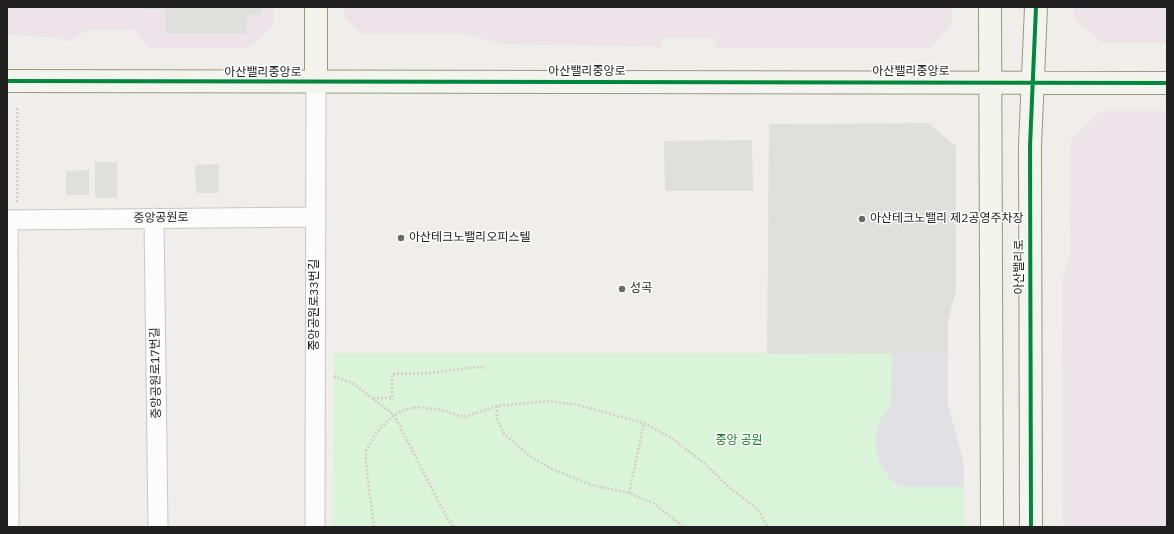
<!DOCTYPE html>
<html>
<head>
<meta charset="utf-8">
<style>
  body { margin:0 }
  #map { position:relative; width:1174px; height:534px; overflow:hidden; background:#efeeeb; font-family:"IBM Plex Sans",sans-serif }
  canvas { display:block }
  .frame { position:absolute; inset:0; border:8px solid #212121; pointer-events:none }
</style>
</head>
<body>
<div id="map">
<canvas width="1174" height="534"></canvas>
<div class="frame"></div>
</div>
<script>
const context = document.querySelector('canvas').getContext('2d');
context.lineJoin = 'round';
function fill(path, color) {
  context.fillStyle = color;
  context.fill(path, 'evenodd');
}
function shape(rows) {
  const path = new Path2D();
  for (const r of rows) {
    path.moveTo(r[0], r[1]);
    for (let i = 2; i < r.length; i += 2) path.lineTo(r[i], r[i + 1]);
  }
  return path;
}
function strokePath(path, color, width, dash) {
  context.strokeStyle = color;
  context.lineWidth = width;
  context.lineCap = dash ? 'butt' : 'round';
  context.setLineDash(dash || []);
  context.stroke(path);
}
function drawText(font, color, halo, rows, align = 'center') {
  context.font = font + ' "IBM Plex Sans","Noto Sans KR",sans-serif';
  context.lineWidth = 3;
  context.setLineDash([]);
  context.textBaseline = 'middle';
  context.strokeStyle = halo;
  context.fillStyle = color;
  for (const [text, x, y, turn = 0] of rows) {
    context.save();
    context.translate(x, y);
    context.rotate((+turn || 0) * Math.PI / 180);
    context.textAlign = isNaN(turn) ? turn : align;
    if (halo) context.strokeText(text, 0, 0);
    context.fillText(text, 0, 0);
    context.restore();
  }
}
fill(shape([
  [7,7,274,7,274,25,249,48,149,48,134,30,88,30,71,41,50,37,7,35],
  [344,7,952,7,952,25,930,48,716,48,715,38,662,38,662,47,503,44,463,34,362,34,344,16],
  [1074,7,1167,7,1167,43,1102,43,1074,18],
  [1101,111,1167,111,1167,527,1063,527,1062,279,1070,255,1071,139]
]), '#ece4e9');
fill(shape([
  [334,353,948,353,948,404,964,464,964,527,333,527]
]), '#daf4da');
fill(shape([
  [143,7,261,7,261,14,247,15,246,34,165,34,165,9,143,9],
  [928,123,956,146,956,291,948,320,948,353,767,354,769,124],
  [752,140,753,191,665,191,664,141],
  [95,162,117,162,117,198,95,198],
  [219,164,219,193,196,193,195,165],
  [89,170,89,195,66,195,66,171]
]), '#dfdfde');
fill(shape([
  [892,353,948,353,948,404,964,464,964,487,900,487,889,478,880,464,876,450,876,430,882,417,891,405]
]), '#e1e1e5');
const street = shape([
  [154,218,158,527],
  [7,220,315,217],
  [8,220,9,527],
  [315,527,316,83]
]);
const secondary = shape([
  [990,7,992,527],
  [7,81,1167,83],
  [316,83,316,7],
  [1031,527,1030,146,1036,7]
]);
strokePath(street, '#c8c8c6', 21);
strokePath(secondary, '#979982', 24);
strokePath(shape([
  [17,202,17,107],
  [334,376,354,384,394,415,446,516,453,527],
  [373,398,392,398,392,374,431,373,475,367,485,368],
  [497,406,497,419,504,434,531,457,550,468,591,485,629,493,653,503,684,527],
  [629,493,644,423],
  [374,527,366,465,366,451,376,433,394,415,402,411,417,407,441,410,464,417,497,406,547,401,578,405,644,423,671,438,703,462,729,487,757,509,768,527]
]), '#d7cbc9', 2.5, [2, 2]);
strokePath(street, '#fdfcfc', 19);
strokePath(secondary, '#f3f4ed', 22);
strokePath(shape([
  [7,81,1167,83],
  [1031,527,1030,146,1036,7]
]), '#00873e', 4);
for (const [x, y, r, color] of [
  [862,219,4,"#696968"],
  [401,238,4,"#696968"],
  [622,289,4,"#696968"]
]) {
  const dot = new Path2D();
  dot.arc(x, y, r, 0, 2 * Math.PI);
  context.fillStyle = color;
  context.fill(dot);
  strokePath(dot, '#fff', 1.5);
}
drawText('12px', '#212121', '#fff', [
  ["아산밸리중앙로",587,72],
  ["아산밸리중앙로",911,72],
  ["아산밸리중앙로",263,73],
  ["중앙공원로",161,218,-1],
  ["아산밸리로",1020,267,-90],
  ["중앙공원로33번길",315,305,-90],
  ["중앙공원로17번길",156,373,-91]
]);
drawText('12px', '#212121', '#fff', [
  ["아산테크노밸리 제2공영주차장",870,219],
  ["아산테크노밸리오피스텔",409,238],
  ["성곡",630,289]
], 'left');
drawText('12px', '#0f7f1a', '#fff', [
  ["중앙 공원",739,441]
]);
</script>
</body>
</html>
